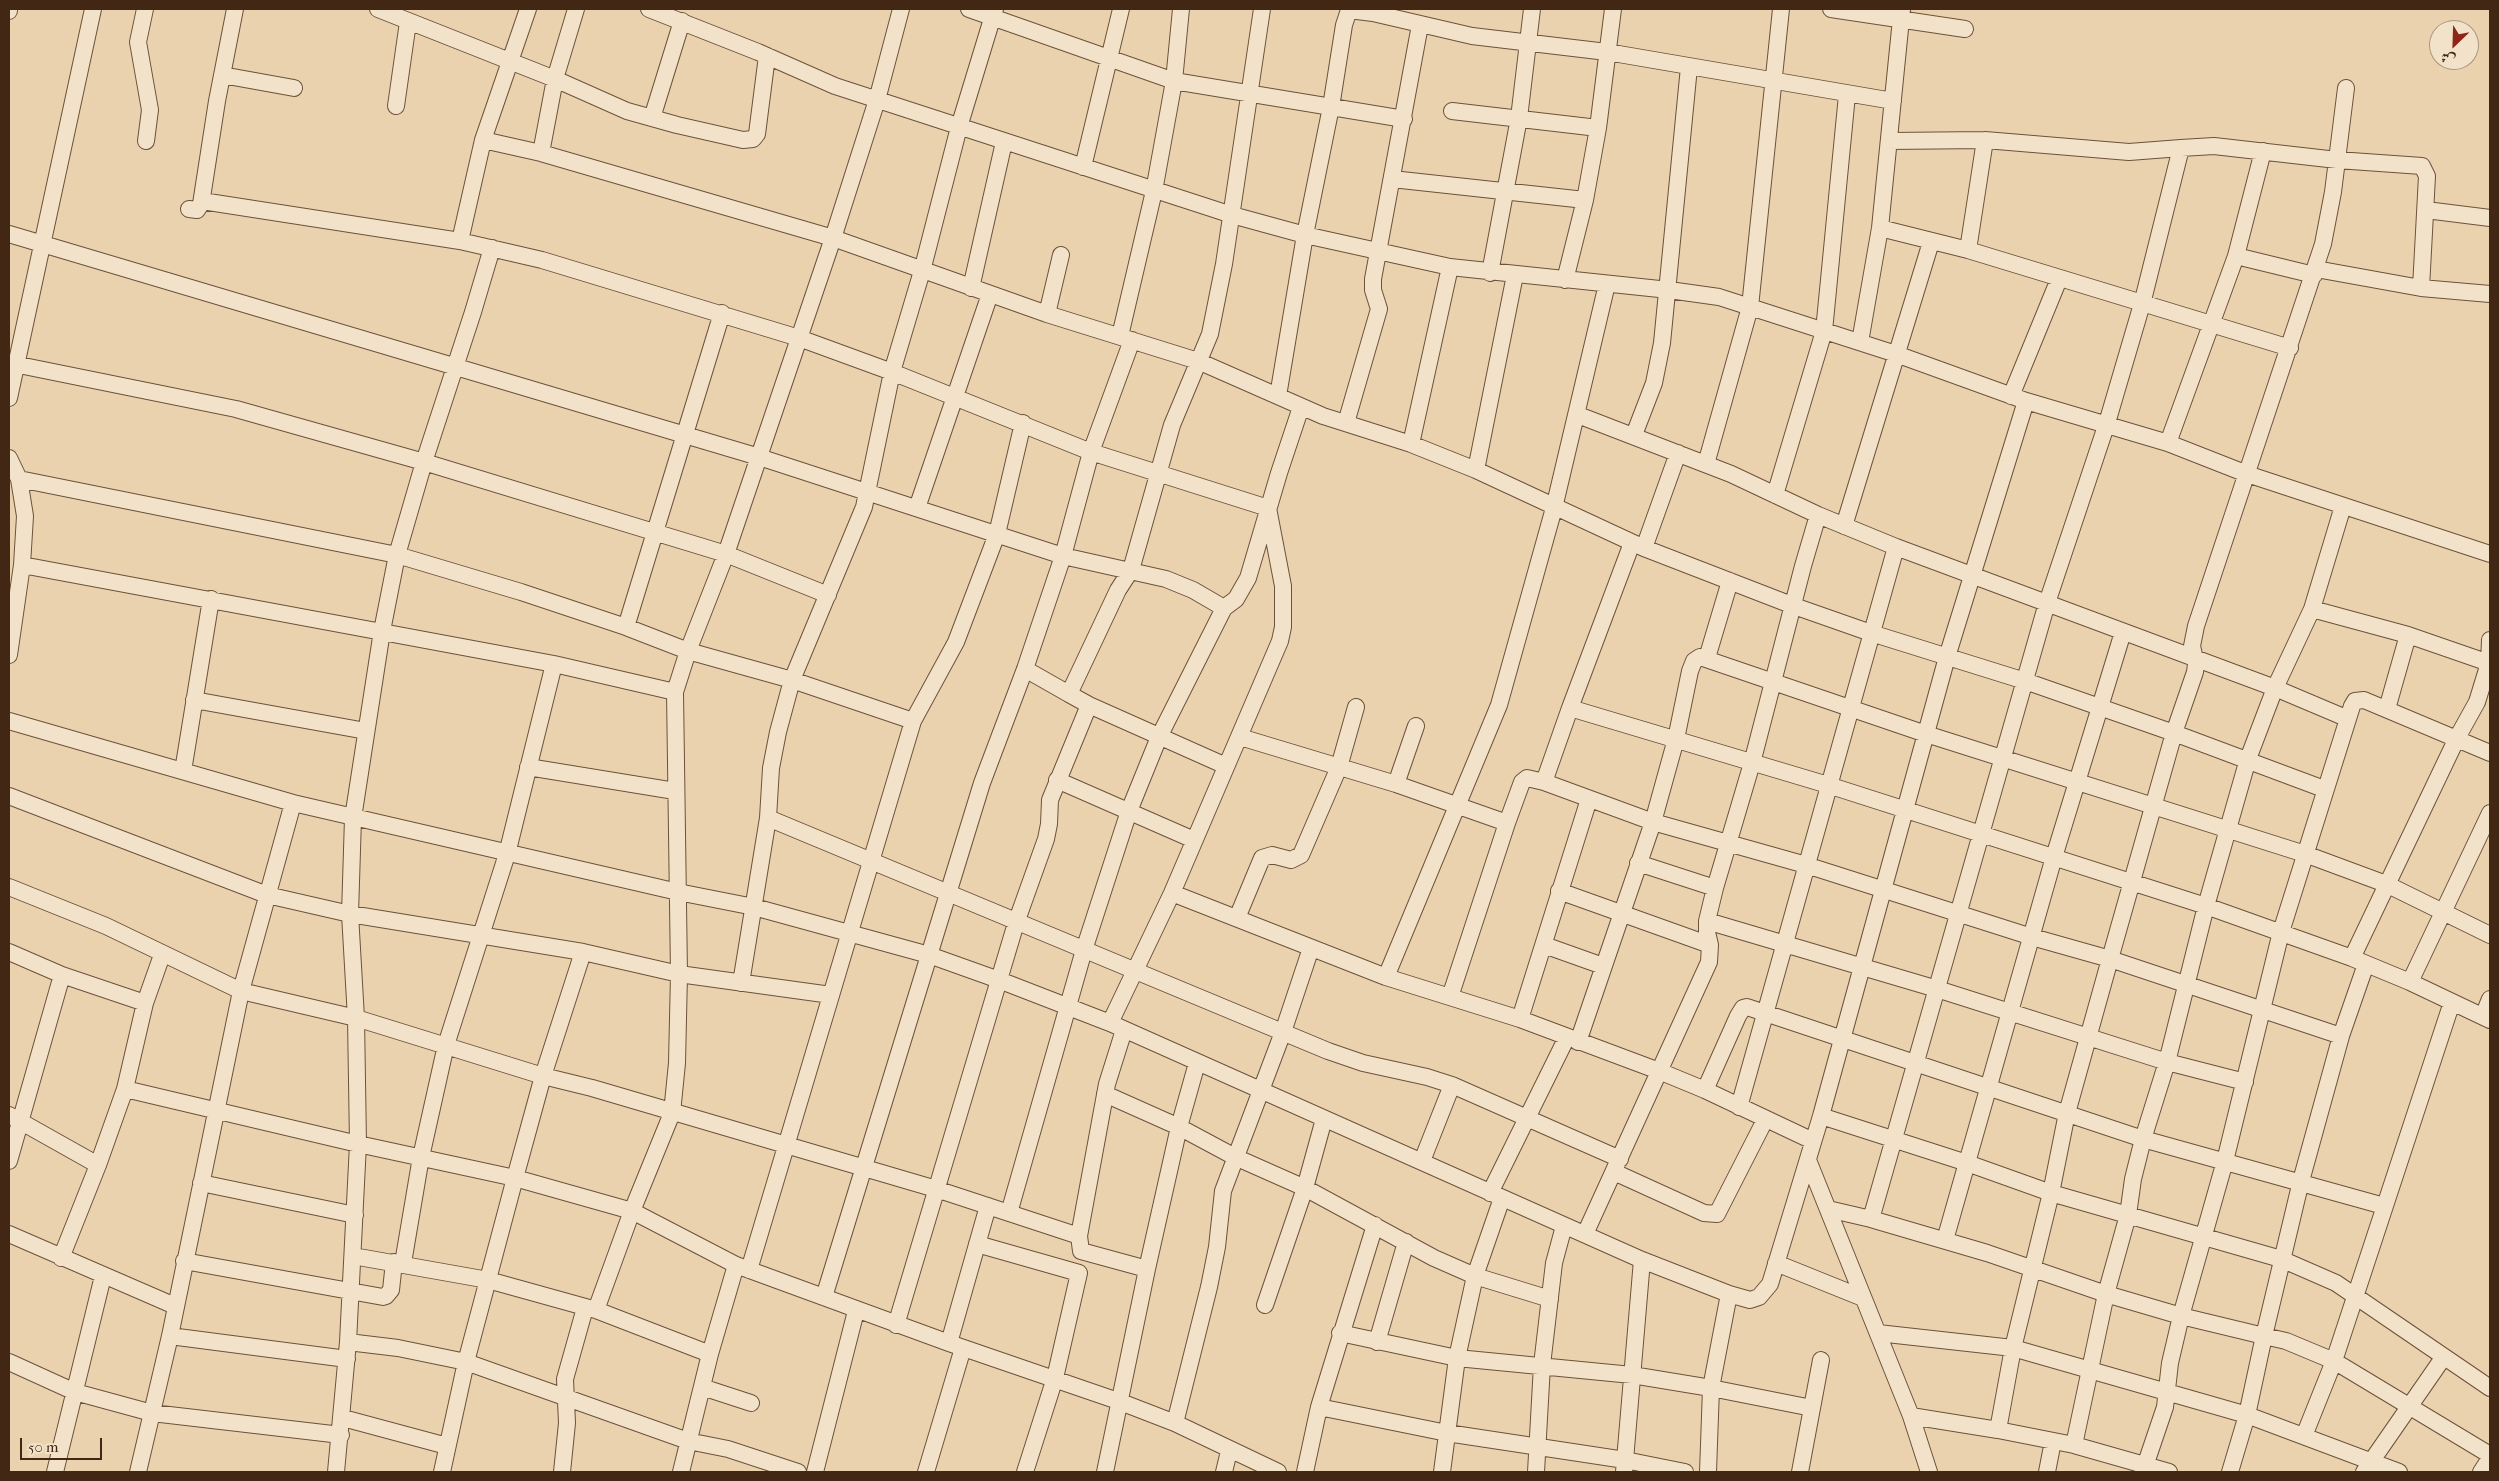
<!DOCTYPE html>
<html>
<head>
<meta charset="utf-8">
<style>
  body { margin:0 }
  #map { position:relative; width:2499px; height:1481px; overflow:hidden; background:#ebd2ae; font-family:"IM FELL French Canon",Amiri,serif }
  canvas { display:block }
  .frame { position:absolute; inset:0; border:10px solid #412714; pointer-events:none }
  .north { position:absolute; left:2429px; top:20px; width:50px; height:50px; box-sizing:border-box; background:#f2e2ca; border:1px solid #ab9781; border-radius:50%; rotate:204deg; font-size:14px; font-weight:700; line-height:20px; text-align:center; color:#412714 }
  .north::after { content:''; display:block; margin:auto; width:18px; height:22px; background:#8f2418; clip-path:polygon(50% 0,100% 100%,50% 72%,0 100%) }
  .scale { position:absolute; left:20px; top:1438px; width:82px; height:22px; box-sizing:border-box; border:2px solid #412714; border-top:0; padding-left:6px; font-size:15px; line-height:18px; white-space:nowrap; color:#412714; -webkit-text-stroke:4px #f2e2ca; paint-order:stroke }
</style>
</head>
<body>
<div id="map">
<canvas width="2499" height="1481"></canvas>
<div class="frame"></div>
<div class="north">ش</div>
<div class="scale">50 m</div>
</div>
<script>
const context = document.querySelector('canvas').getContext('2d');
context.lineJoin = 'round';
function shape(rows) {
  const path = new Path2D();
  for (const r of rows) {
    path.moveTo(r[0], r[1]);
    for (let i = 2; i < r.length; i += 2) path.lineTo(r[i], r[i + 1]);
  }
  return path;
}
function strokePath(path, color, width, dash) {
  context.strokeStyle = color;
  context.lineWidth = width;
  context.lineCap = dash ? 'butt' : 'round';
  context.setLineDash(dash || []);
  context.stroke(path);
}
const minor = shape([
  [145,9,138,42,150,110,146,141],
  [378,9,555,79,627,111,677,125,743,140,753,139,757,134,767,56],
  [649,9,758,52,835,86,1232,215,1305,235,1450,267,1669,290,1719,297,1896,354,2026,401,2168,443,2247,474,2490,554],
  [969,9,1174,81,1404,119],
  [1831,9,1965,29],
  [9,11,9,9],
  [222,75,294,88],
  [396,106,408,22],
  [1452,111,1598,128],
  [652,118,682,21],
  [483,140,541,153,833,238,1047,314,1198,361,1323,416,1411,444,1476,470,1644,548,1794,606,1871,633,2025,681,2174,733,2324,789],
  [1889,141,1985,140,2129,152,2181,148],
  [541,153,555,79,576,9],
  [1083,167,1121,9],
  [1392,179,1585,200,1565,280],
  [1585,200,1598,128,1613,9],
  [202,201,460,241,542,260,799,338,892,372,1091,452,1268,508,1283,586,1283,627,1280,641,1172,893,1110,1023],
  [189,209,197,210,201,204,217,101,235,9],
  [2426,210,2490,218],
  [1880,228,1968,250,2290,348],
  [9,234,759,457,1063,556,1166,579,1193,590,1224,608,1236,599,1248,578,1279,473,1301,407],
  [460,241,483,140,528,9],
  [1968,250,1985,140],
  [2236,256,2263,151],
  [2316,269,2421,288,2490,294],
  [1490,273,1519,118,1532,9],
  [971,288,1004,142],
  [1047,314,1061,255],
  [1120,336,1154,191,1174,81,1181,9],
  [1860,342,1880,228,1902,9],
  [9,363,236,409,424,462,726,554,828,595],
  [1278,396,1305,235,1331,107,1344,25,1349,10,1373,13,1472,36,1607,52,1893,101],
  [2011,396,2059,279],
  [9,398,93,9],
  [1578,415,1731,474,1818,515,1896,547,2275,688,2346,718],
  [1346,423,1379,309,1373,290,1373,279,1420,25],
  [1634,435,1654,383,1662,343,1689,67],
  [2168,443,2236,256,2314,275],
  [1411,444,1450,267],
  [9,458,19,479,25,516,22,565,9,655],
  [1706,464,1750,307,1781,9],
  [1476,470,1515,275],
  [19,479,397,555,521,592,626,627,688,651,792,680,913,721],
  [1775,495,1824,331,1847,95],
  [917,508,990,294],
  [1844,526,1931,242],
  [1644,548,1678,453],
  [22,565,554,664,675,692],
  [2312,609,2408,635,2489,663],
  [626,627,722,313],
  [1707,658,1730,581],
  [1025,669,1069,694],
  [194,700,366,731],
  [1089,705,1226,766],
  [1570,708,1632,543],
  [2387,709,2408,635],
  [9,721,293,803,678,892,754,907,929,955,999,980,1110,1023,1642,1260,1729,1294,1750,1300,1759,1297,1770,1284,1821,1116,1947,657,2026,401],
  [1240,737,1396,784,1507,823],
  [528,767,675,791],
  [183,771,211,599],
  [1057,780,1194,840],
  [1544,782,1570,708,1828,785,2206,906,2352,958,2410,982,2490,1020],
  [1396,784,1416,726],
  [9,796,267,895,350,914,583,952,679,974,831,995],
  [768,818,1328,1051,1363,1063,1427,1077,1452,1085,1620,1159],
  [1638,863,1715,888],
  [9,887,106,926,241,991,356,1018,543,1076,592,1088,936,1189,1079,1236,1081,1251,1147,1269],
  [1559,891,1710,945],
  [1172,893,1386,977,1520,1019,1659,1071,1705,1090,1813,1141],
  [1237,918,1262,858,1272,855,1291,860,1301,855,1339,767,1356,707],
  [1707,921,1937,989,2167,1062,2245,1082],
  [1544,945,1603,966],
  [9,952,62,975,145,1003],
  [2352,958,2457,738,2477,702,2489,663,2490,640],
  [2366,964,2341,1036,2301,1181,2264,1336,2286,1341,2334,1361,2452,1002],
  [1386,977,1499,705,1554,508,1607,284],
  [2410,982,2490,813],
  [741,983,768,818,771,768,778,732,792,680,864,507,892,372,922,271,959,127,995,9],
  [1450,997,1507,823,1522,782,1527,778,1544,782,1653,822,1806,865,2032,937,2110,959,2174,733,2195,672,2196,664,2192,646,2196,626,2323,244,2333,192,2346,88],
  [2483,1016,2490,999],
  [1520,1019,1589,799],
  [1578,1042,1653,822,1676,739,1690,671,1694,661,1700,657,1926,734,2305,854,2386,884,2490,935],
  [125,1089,358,1144,515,1178,632,1211,736,1265,949,1343,1118,1401,1175,1423,1278,1472],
  [1705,1090,1738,1016,1743,1008,1747,1007,2143,1139,2384,1206],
  [1105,1094,1179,1127,1235,1157,1305,1188,1434,1258,1475,1276,1550,1299],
  [1739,1107,1896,547],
  [9,1115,98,1165],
  [1821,1116,1967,1163,2051,1193,2281,1259,2336,1283,2490,1388],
  [1808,1160,1911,1416,1929,1472],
  [9,1161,62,975],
  [1422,1161,1452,1085],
  [1614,1172,1704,1213,1717,1214,1765,1120],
  [201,1183,355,1215],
  [1490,1193,1567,1037],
  [1828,1209,1871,1219,1987,1253,2106,1294,2181,1316,2264,1336,2247,1415,2230,1472],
  [1009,1213,1084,950,1129,811,1159,737,1224,608],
  [1871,1219,2047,603,2107,423,2142,304,2181,148,2214,146,2337,160,2422,166,2427,176,2421,288],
  [1375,1225,1319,1407,1447,1433,1625,1460,1685,1472],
  [9,1234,175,1306],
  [1585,1234,1709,962,1710,945,1707,932,1707,921,1715,888,1752,763,1803,566,1818,515],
  [1079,1236,1107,1084,1124,1030],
  [1945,1240,2054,857,2123,632],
  [977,1244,1079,1273,1055,1378,1025,1472],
  [353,1256,488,1280,596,1310,710,1354],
  [61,1258,98,1165,125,1089,145,1003,162,955],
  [184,1261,383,1297,386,1296,391,1290,394,1262],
  [403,1263,421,1157,446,1045,507,854,554,664],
  [1776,1263,1863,1298],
  [749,1270,913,721,956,642,997,534,1023,423],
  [824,1297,982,783,1025,669,1063,556,1091,452,1132,340],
  [1265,1305,1305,1188,1324,1119],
  [596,1310,632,1211,672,1113,677,1063,679,974,675,692,688,651,726,554,833,238,877,100,901,9],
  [896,1325,1016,923,1046,839,1049,824,1050,800,1089,705,1069,694,1118,590,1131,570,1172,425,1210,334,1224,264,1262,9],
  [1340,1333,1457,1358,1632,1375,1711,1388,1812,1408],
  [1878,1333,2013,1348,2247,1415,2399,1472],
  [170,1336,347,1359],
  [348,1342,398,1348,466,1362,688,1441,728,1449,798,1472],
  [1377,1342,1406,1242],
  [949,1343,988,1206],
  [9,1362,75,1392,152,1413,341,1435],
  [702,1387,751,1403],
  [1911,1416,1998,1430,2074,1445,2169,1472],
  [343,1418,447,1446],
  [1175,1423,1209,1287,1217,1247,1223,1191,1283,1032,1311,948],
  [1998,1430,2013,1348,2051,1193,2067,1113,2110,959,2341,1036],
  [2304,1436,2334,1361,2490,1455],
  [2074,1445,2106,1294,2128,1215,2133,1179,2143,1139,2167,1062,2206,906,2248,759,2275,688,2312,609,2343,506],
  [55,1472,103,1276],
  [138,1472,170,1336,241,991,293,803],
  [336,1472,348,1342,358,1144,356,1018,350,914,353,818,382,631,397,555,424,462,473,312,492,248],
  [442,1472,466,1362,515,1178,543,1076,583,952],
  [562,1472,567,1423,565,1379,585,1308],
  [681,1472,710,1354,736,1265],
  [815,1472,856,1311],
  [926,1472,963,1348],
  [1105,1472,1147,1269,1179,1127,1197,1063],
  [1224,1472,1229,1451],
  [1305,1472,1319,1407],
  [1442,1472,1457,1358,1475,1276,1502,1198],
  [1536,1472,1542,1365,1554,1263,1564,1226],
  [1624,1472,1642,1260],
  [1708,1472,1711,1388,1729,1294],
  [1800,1472,1821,1360],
  [2047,1472,2053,1441],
  [2143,1472,2165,1407,2170,1363,2181,1316,2225,1161,2281,932,2352,706,2355,701,2364,700,2490,753],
  [2364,1472,2443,1358],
  [2481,1472,2490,1458]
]);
strokePath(minor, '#6c523a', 18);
strokePath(minor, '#f2e2ca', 16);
</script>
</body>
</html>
